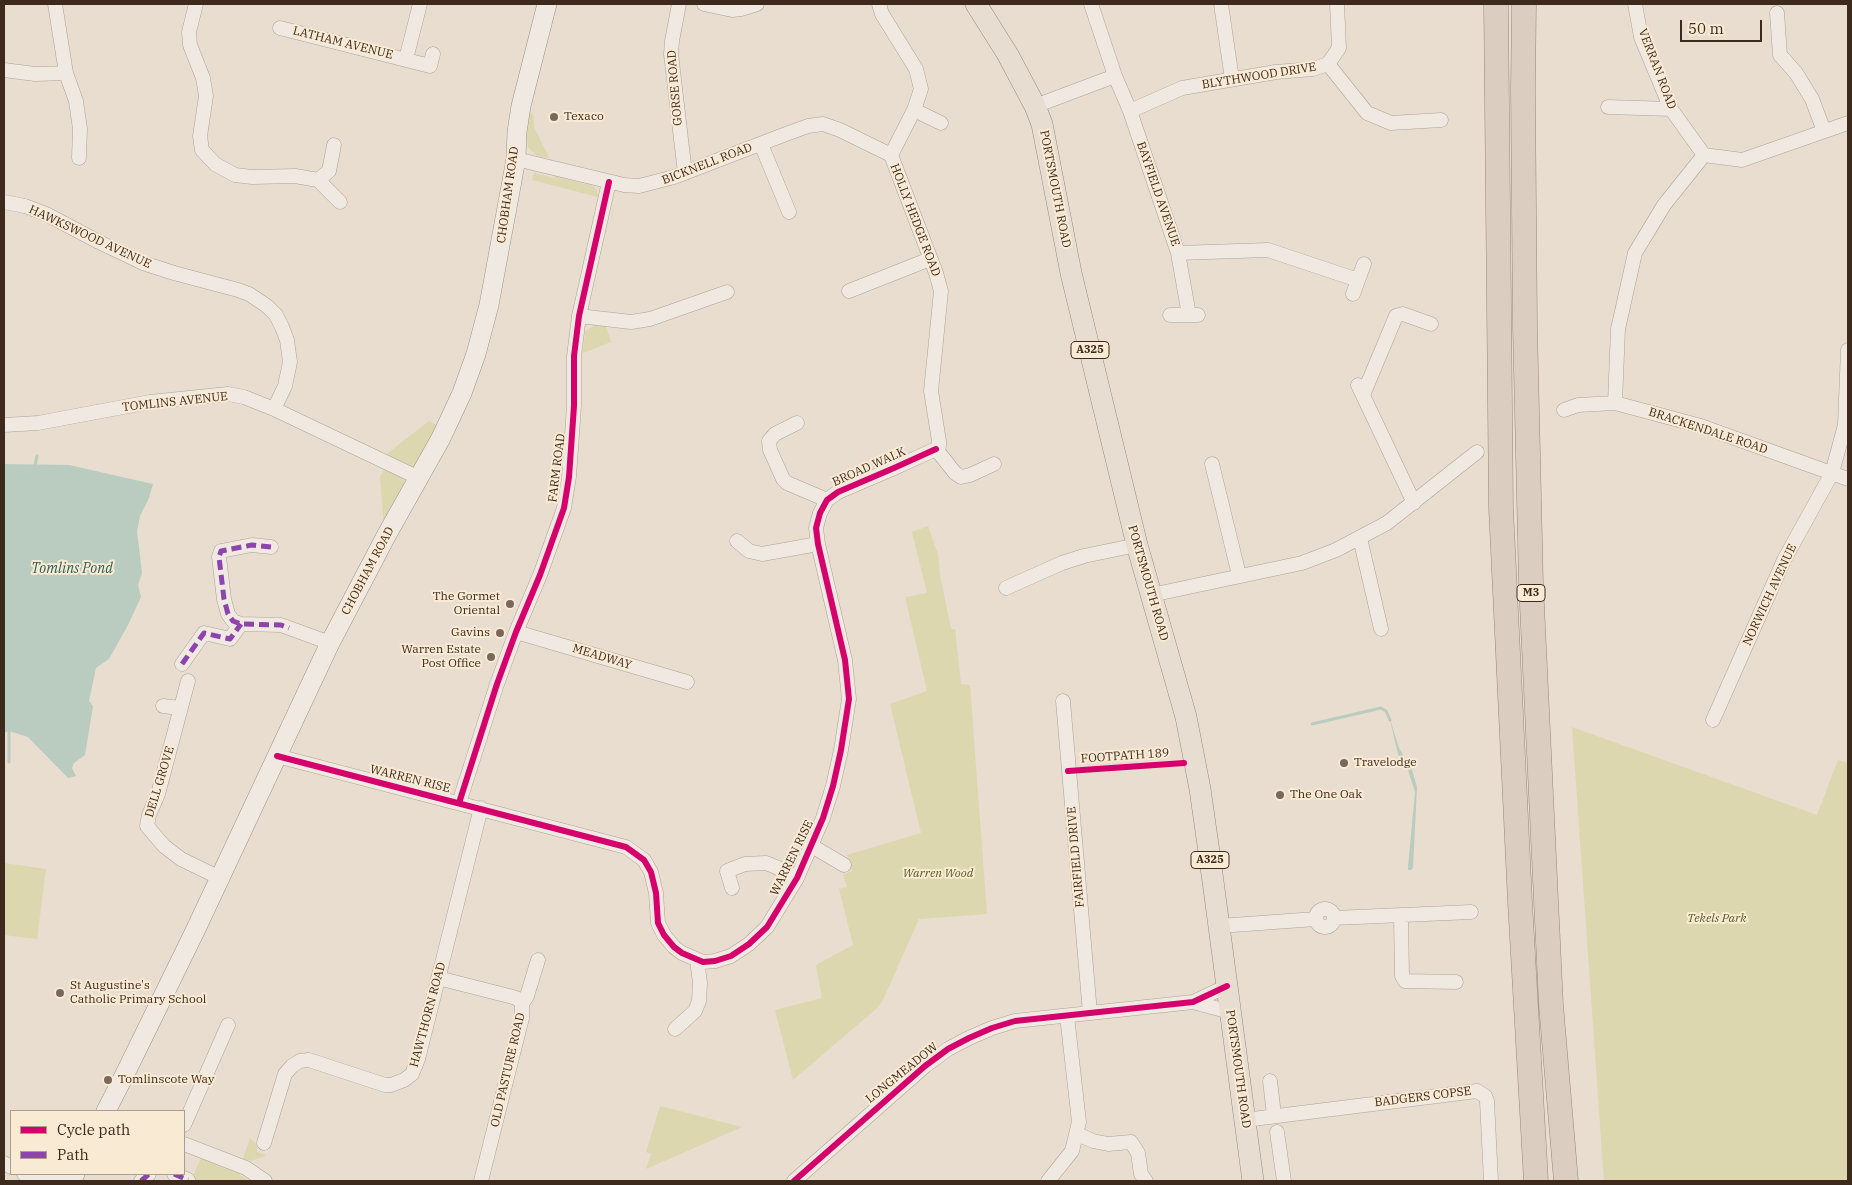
<!DOCTYPE html>
<html>
<head>
<meta charset="utf-8">
<style>
  body { margin:0 }
  #map { position:relative; width:1852px; height:1185px; overflow:hidden; background:#e8ddce; font-family:"IBM Plex Serif",serif }
  canvas { display:block }
  .frame { position:absolute; inset:0; border:5px solid #3e291d; pointer-events:none }
  .legend { position:absolute; left:10px; top:1110px; width:175px; height:65px; box-sizing:border-box; background:#f9ead4; border:1px solid #ae9d8b; margin:0; padding:6px 9px; list-style:none; font-size:15px; color:#3e291d }
  .legend li { display:flex; align-items:center; gap:10px; height:25px }
  .legend b { width:25px; border:1px solid #ae9d8b }
  .scale { position:absolute; left:1680px; top:20px; width:82px; height:22px; box-sizing:border-box; border:2px solid #3e291d; border-top:0; padding-left:6px; font-size:15px; line-height:18px; white-space:nowrap; color:#3e291d; -webkit-text-stroke:4px #f9ead4; paint-order:stroke }
</style>
</head>
<body>
<div id="map">
<canvas width="1852" height="1185"></canvas>
<div class="frame"></div>
<ul class="legend">
<li><b style="height:6px;background:#d6006c"></b>Cycle path</li>
<li><b style="height:6px;background:#8e44ad"></b>Path</li>
</ul>
<div class="scale">50 m</div>
</div>
<script>
const context = document.querySelector('canvas').getContext('2d');
context.lineJoin = 'round';
function fill(path, color) {
  context.fillStyle = color;
  context.fill(path, 'evenodd');
}
function shape(rows) {
  const path = new Path2D();
  for (const r of rows) {
    if (r.length === 3) {
      path.moveTo(r[0] + r[2], r[1]);
      path.arc(r[0], r[1], r[2], 0, 2 * Math.PI);
      continue;
    }
    path.moveTo(r[0], r[1]);
    for (let i = 2; i < r.length; i += 2) path.lineTo(r[i], r[i + 1]);
  }
  return path;
}
function strokePath(path, color, width, dash) {
  context.strokeStyle = color;
  context.lineWidth = width;
  context.lineCap = dash ? 'butt' : 'round';
  context.setLineDash(dash || []);
  context.stroke(path);
}
function drawText(font, color, halo, rows, align = 'center') {
  context.font = font + ' "IBM Plex Serif",serif';
  context.lineWidth = 4;
  context.setLineDash([]);
  context.textBaseline = 'middle';
  context.strokeStyle = halo;
  context.fillStyle = color;
  for (const [text, x, y, turn = 0] of rows) {
    context.save();
    context.translate(x, y);
    context.rotate((+turn || 0) * Math.PI / 180);
    context.textAlign = isNaN(turn) ? turn : align;
    if (halo) context.strokeText(text, 0, 0);
    context.fillText(text, 0, 0);
    context.restore();
  }
}
fill(shape([
  [530,111,534,117,534,127,549,158,537,156,528,147,527,134],
  [534,173,554,178,555,176,593,186,597,190,598,197,532,180],
  [594,325,606,326,611,342,583,353,585,332],
  [429,421,440,427,416,466,409,467,384,456],
  [385,467,402,476,406,485,384,528,380,477],
  [928,526,938,554,940,575,951,629,955,629,961,684,970,685,987,914,919,919,882,1002,876,1009,793,1080,775,1010,822,998,816,965,853,945,839,889,847,887,843,875,852,871,847,855,921,833,890,704,927,691,905,597,927,593,912,532],
  [1572,727,1817,815,1838,760,1848,763,1848,1181,1604,1181],
  [4,863,46,869,37,939,4,935],
  [660,1106,742,1127,646,1169,651,1154,646,1152],
  [250,1138,257,1145,257,1152,266,1155,265,1156,251,1161,243,1159],
  [201,1158,238,1173,249,1181,191,1181]
]), '#dcd7af');
fill(shape([
  [4,464,69,465,153,484,149,498,140,516,137,531,142,573,138,585,141,597,128,625,109,659,96,668,89,701,93,706,85,755,74,763,72,768,76,776,68,778,28,737,9,731,4,733],
  [1389,716,1399,748,1412,770,1417,787,1413,868,1411,870,1408,870,1408,867,1415,792,1408,770,1398,754]
]), '#baccbf');
strokePath(shape([
  [35,465,37,456],
  [1312,724,1381,708,1386,711,1390,720],
  [9,731,9,762]
]), '#baccbf', 3);
const minor = shape([
  [55,4,66,73,76,101,80,129,79,158],
  [196,4,189,32,190,45,203,78,206,96,200,136,202,150,215,164,235,175,252,177,295,176,318,180,340,202],
  [679,4,672,41,671,54,685,173],
  [704,4,732,10,741,9,757,4],
  [879,4,882,14,916,69,921,89,914,110,891,155],
  [1091,4,1115,76,1130,111,1178,253,1189,315],
  [1221,4,1232,79],
  [1635,4,1641,37,1671,109,1704,155],
  [1777,13,1780,55,1796,73,1812,99,1824,131],
  [280,28,430,66,433,54],
  [406,59,420,4],
  [1328,64,1367,113,1391,123,1441,120],
  [4,70,35,74,66,73],
  [1035,106,1115,76],
  [1608,107,1671,109],
  [914,110,941,123],
  [1130,111,1182,88,1276,72,1313,69,1328,64,1339,48,1337,4],
  [761,144,789,212],
  [891,155,936,273,941,291,931,391,939,441,939,446,936,449],
  [1704,155,1742,160,1848,123],
  [516,159,624,185,639,186,674,177,786,134,808,126,823,124,840,130,891,155],
  [318,180,329,171,334,145],
  [4,202,25,206,46,214,99,242,143,263,174,273,238,290,249,294,267,306,276,315,282,327,287,340,290,362,285,386,274,409],
  [1178,253,1268,250,1358,280],
  [849,291,930,259],
  [1353,294,1364,264],
  [1170,315,1198,315],
  [579,316,631,322,650,319,727,292],
  [1358,385,1414,503],
  [1363,395,1396,316,1403,314,1431,324],
  [1615,403,1618,329,1635,253,1664,205,1704,155],
  [1564,410,1578,405,1615,403,1701,426,1848,479],
  [797,423,775,434,769,441,770,450,783,479,787,483,827,500],
  [4,425,38,423,150,402,228,394,244,397,274,409,419,478],
  [936,449,955,473,961,477,970,475,994,464],
  [1212,464,1239,575],
  [1360,538,1381,629],
  [737,541,749,551,762,554,818,544],
  [271,547,252,545,221,551,219,557,224,599,228,614,233,621,241,624,281,625,330,643],
  [1006,588,1062,563,1084,556,1137,545],
  [1151,595,1302,563,1336,550,1387,523,1477,452],
  [516,632,687,682],
  [182,664,204,633,230,639,241,624],
  [188,681,158,794,149,815,147,826,164,846,181,859,220,878],
  [1063,701,1090,1013],
  [163,706,180,708],
  [1713,720,1784,560,1832,473,1845,425,1848,350],
  [277,756,626,847,644,860,651,872,656,893,658,923,664,935,674,947,682,953,703,962,715,961,731,956,749,944,767,927,797,878,823,818,833,786,841,750,849,699,845,660,818,544,816,528,820,513,827,500,838,492,894,468,936,449],
  [459,803,497,684,516,632,540,575,564,508,569,477,574,406,574,356,579,316,609,182],
  [812,846,844,865],
  [732,888,727,871,745,864,766,863,776,867,797,878],
  [1325,918,9],
  [1401,916,1402,976,1405,981,1456,982],
  [1334,918,1471,912],
  [1219,926,1316,919],
  [438,978,513,997,518,999,522,1004],
  [1193,1002,1230,1012],
  [675,1029,695,1011,699,1001,700,983,697,960],
  [1270,1081,1274,1115],
  [1245,1120,1477,1091,1485,1096,1487,1101,1491,1181],
  [184,1125,228,1025],
  [1277,1132,1284,1181],
  [1077,1134,1093,1141,1108,1144,1131,1142,1138,1153,1141,1174,1146,1181],
  [264,1143,285,1074,292,1066,300,1061,309,1060,385,1085,391,1085,404,1080,412,1074,418,1059,481,808],
  [184,1144,246,1168,265,1181],
  [4,1163,11,1167],
  [24,1174,38,1181],
  [46,1174,63,1181],
  [174,1174,188,1180],
  [141,1181,149,1174],
  [481,1181,522,1018,522,1004,527,996,538,960],
  [794,1181,925,1066,948,1049,969,1038,992,1028,1015,1021,1193,1002,1227,986],
  [1048,1181,1072,1151,1079,1122,1067,1016]
]);
const secondary = shape([
  [106,1111,124,1076,195,931,330,643,386,536,441,438,462,393,476,354,489,305,516,159,517,132,521,106,547,4],
  [71,1181,75,1174]
]);
const primary = shape([
  [976,4,1008,55,1035,106,1042,124,1071,273,1137,545,1186,717,1200,789,1210,859,1253,1181]
]);
const motorway = shape([
  [1496,4,1501,508,1520,902,1536,1181],
  [1524,4,1523,90,1525,326,1531,584,1551,1005,1566,1181]
]);
strokePath(minor, '#ada297', 15);
strokePath(secondary, '#9d9286', 20);
strokePath(primary, '#93887e', 22);
strokePath(motorway, '#93887e', 25);
strokePath(minor, '#efe9e1', 14);
strokePath(secondary, '#efe9e1', 19);
strokePath(primary, '#e7ded1', 21);
strokePath(motorway, '#dbcdbf', 24);
strokePath(shape([
  [271,547,252,545,221,551,219,557,224,599,228,614,233,621,241,624,281,625,289,628],
  [182,664,204,633,230,639,241,624],
  [174,1174,188,1180],
  [141,1181,149,1174]
]), '#8e44ad', 5, [10, 5]);
strokePath(shape([
  [277,756,626,847,644,860,651,872,656,893,658,923,664,935,674,947,682,953,703,962,715,961,731,956,749,944,767,927,797,878,823,818,833,786,841,750,849,699,845,660,818,544,816,528,820,513,827,500,838,492,894,468,936,449],
  [1068,771,1184,763],
  [459,803,497,684,516,632,540,575,564,508,569,477,574,406,574,356,579,316,609,182],
  [794,1181,925,1066,948,1049,969,1038,992,1028,1015,1021,1193,1002,1227,986]
]), '#d6006c', 6);
for (const [x, y, r, color] of [
  [554,117,5,"#7a685b"],
  [510,604,5,"#7a685b"],
  [500,633,5,"#7a685b"],
  [491,657,5,"#7a685b"],
  [1344,763,5,"#7a685b"],
  [1280,795,5,"#7a685b"],
  [60,993,5,"#7a685b"],
  [108,1080,5,"#7a685b"]
]) {
  const dot = new Path2D();
  dot.arc(x, y, r, 0, 2 * Math.PI);
  context.fillStyle = color;
  context.fill(dot);
  strokePath(dot, '#f9ead4', 2);
}
for (const [x, y, w] of [
  [1090,350,38],
  [1531,593,28],
  [1210,860,38]
]) {
  const box = new Path2D();
  box.roundRect(x - w / 2, y - 8.5, w, 17, 4);
  context.fillStyle = '#f9ead4';
  context.fill(box);
  strokePath(box, '#3e291d', 1);
}
drawText('bold 11px', '#3e291d', null, [
  ["A325",1090,350],
  ["M3",1531,593],
  ["A325",1210,860]
]);
drawText('12px', '#3e291d', '#f9ead4', [
  ["LATHAM AVENUE",343,43,14],
  ["VERRAN ROAD",1657,69,69],
  ["BLYTHWOOD DRIVE",1259,76,-9],
  ["GORSE ROAD",675,88,-95],
  ["BICKNELL ROAD",707,164,-21],
  ["PORTSMOUTH ROAD",1055,189,79],
  ["BAYFIELD AVENUE",1158,194,71],
  ["CHOBHAM ROAD",508,195,-82],
  ["HOLLY HEDGE ROAD",915,220,69],
  ["HAWKSWOOD AVENUE",90,237,25],
  ["TOMLINS AVENUE",175,402,-6],
  ["BRACKENDALE ROAD",1708,431,18],
  ["BROAD WALK",869,467,-24],
  ["FARM ROAD",557,468,-83],
  ["CHOBHAM ROAD",368,571,-62],
  ["PORTSMOUTH ROAD",1148,583,74],
  ["NORWICH AVENUE",1770,595,-65],
  ["MEADWAY",602,657,17],
  ["FOOTPATH 189",1125,756,-4],
  ["WARREN RISE",410,779,14],
  ["DELL GROVE",160,782,-73],
  ["FAIRFIELD DRIVE",1076,857,-95],
  ["WARREN RISE",792,858,-64],
  ["HAWTHORN ROAD",428,1015,-75],
  ["PORTSMOUTH ROAD",1238,1069,82],
  ["OLD PASTURE ROAD",508,1070,-77],
  ["LONGMEADOW",902,1073,-39],
  ["BADGERS COPSE",1423,1097,-7]
]);
drawText('12px', '#3e291d', '#f9ead4', [
  ["Texaco",564,117],
  ["The Gormet",500,597,"right"],
  ["Oriental",500,611,"right"],
  ["Gavins",490,633,"right"],
  ["Warren Estate",481,650,"right"],
  ["Post Office",481,664,"right"],
  ["Travelodge",1354,763],
  ["The One Oak",1290,795],
  ["St Augustine's",70,986],
  ["Catholic Primary School",70,1000],
  ["Tomlinscote Way",118,1080]
], 'left');
drawText('italic 12px', '#565d21', '#f9ead4', [
  ["Warren Wood",938,874],
  ["Tekels Park",1717,919]
]);
drawText('italic 14px', '#2b5f55', '#f9ead4', [
  ["Tomlins Pond",72,569]
]);
</script>
</body>
</html>
